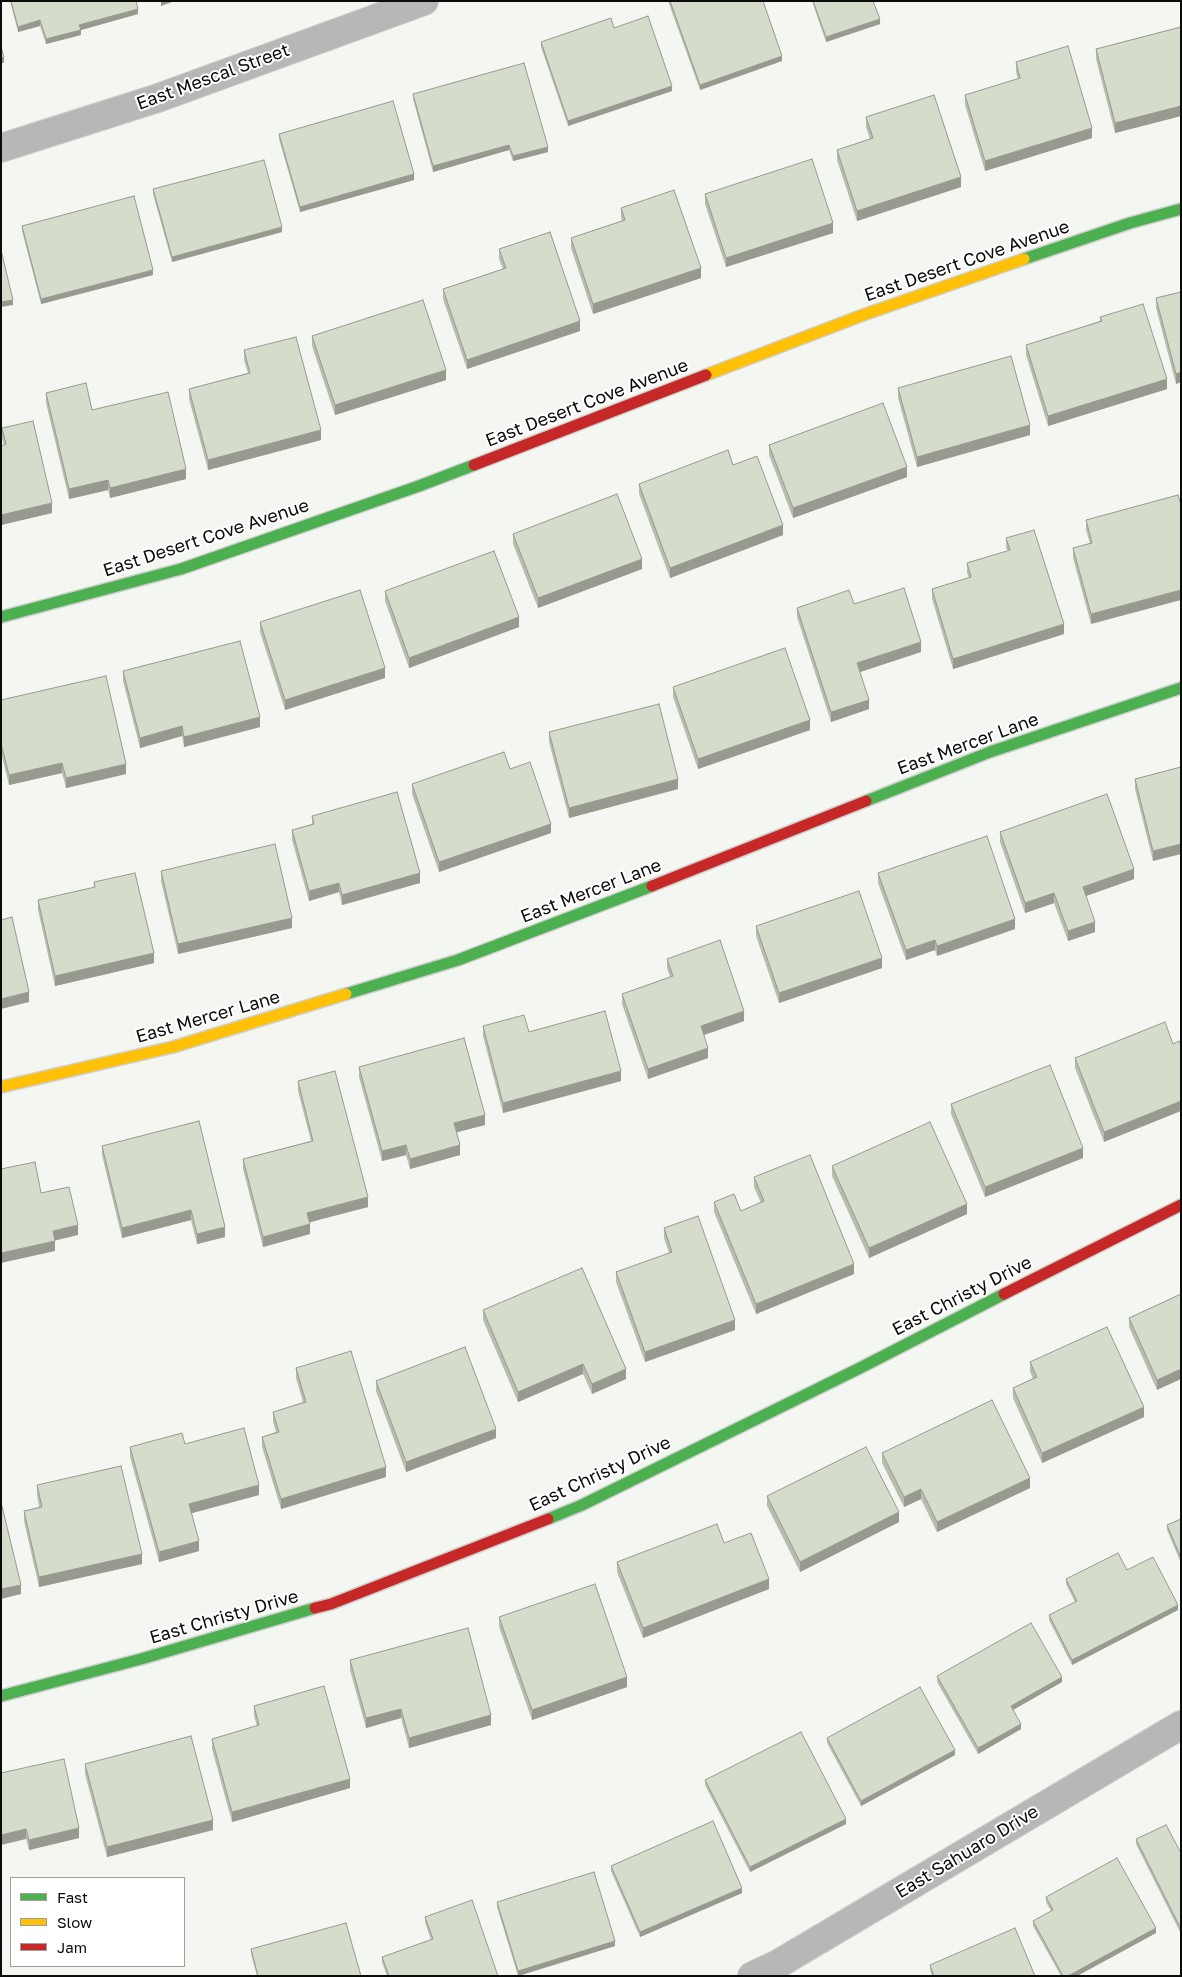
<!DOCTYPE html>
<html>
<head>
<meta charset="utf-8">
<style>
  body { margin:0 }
  #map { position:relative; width:1182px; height:1977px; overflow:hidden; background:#f4f6f2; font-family:"Golos Text",sans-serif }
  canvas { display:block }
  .frame { position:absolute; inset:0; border:2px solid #0b0c0a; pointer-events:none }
  .legend { position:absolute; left:10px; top:1877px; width:175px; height:90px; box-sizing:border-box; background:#fff; border:1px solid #9d9e9d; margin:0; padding:6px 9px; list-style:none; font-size:15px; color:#0b0c0a }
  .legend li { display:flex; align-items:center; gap:10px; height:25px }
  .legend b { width:25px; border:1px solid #9d9e9d }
</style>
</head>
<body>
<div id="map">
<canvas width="1182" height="1977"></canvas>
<div class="frame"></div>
<ul class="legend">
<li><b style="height:6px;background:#4caf50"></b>Fast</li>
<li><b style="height:6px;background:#ffc107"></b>Slow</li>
<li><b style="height:6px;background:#c62828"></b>Jam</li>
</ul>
</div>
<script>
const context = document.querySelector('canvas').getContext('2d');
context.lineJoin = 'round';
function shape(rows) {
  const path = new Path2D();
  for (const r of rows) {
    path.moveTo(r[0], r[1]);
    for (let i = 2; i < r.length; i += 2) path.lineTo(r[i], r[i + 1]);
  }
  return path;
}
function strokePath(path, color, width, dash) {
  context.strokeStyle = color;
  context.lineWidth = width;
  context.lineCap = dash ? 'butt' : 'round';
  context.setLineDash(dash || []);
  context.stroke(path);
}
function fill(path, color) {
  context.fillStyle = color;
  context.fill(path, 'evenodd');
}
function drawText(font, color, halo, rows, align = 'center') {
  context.font = font + ' "Golos Text",sans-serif';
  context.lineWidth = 4;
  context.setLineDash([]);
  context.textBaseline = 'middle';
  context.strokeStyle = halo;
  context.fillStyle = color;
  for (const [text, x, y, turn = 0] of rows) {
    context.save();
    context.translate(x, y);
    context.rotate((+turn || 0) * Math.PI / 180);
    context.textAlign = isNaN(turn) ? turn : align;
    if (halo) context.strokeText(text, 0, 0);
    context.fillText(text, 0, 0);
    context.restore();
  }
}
const street = shape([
  [1,148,158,98,424,1],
  [752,1976,778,1964,1181,1725]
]);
const fast = shape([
  [1024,259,1130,223,1181,209],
  [1,617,181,569,419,486,474,465],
  [866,801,990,752,1181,688],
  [346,994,458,960,652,886],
  [548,1519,582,1505,862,1367,1004,1294],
  [1,1696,141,1659,315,1608]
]);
const slow = shape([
  [706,375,863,315,1024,259],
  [1,1087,173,1047,346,994]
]);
const jam = shape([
  [474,465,706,375],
  [652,886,866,801],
  [1004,1294,1181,1205],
  [315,1608,331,1604,548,1519]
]);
strokePath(street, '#cfd0ce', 30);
strokePath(fast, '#cfd0ce', 14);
strokePath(slow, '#cfd0ce', 14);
strokePath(jam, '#cfd0ce', 14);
strokePath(street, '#b7b8b6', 28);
strokePath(fast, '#4caf50', 11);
strokePath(slow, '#ffc107', 11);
strokePath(jam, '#c62828', 11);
fill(shape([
  [10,1,136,1,138,14,81,30,81,35,46,44,40,26,18,32],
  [668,1,763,1,782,61,700,90],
  [812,1,873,1,880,24,826,42],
  [1181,27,1181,116,1115,133,1096,59,1096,49],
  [614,28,672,91,568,126,541,47,541,42],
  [1016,62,1092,138,985,171,965,105,965,95,1018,79,1016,72],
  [413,94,548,152,513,161,509,150,433,172,413,99],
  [866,117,961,187,857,221,837,160,837,150,870,139,866,127],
  [279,134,414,180,300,212,279,139],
  [153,189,282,232,172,262,153,194],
  [705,194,833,233,726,267,705,204],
  [621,208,701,278,593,314,571,248,571,238,622,221,621,217],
  [22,226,153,275,41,304,22,231],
  [499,249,580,331,467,369,443,299,443,289,503,269,499,259],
  [1181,292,1176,384,1156,308,1156,298],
  [1100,317,1167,389,1048,426,1026,355,1026,345,1100,321],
  [312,336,446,380,335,415,312,346],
  [244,350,321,440,208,470,189,399,189,389,248,373,244,360],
  [898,388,1030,435,917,467,898,398],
  [46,393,92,410,186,479,110,498,108,490,69,499,46,403],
  [2,428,52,513,1,525,1,446,4,445,2,438],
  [769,445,907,477,793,518,769,455],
  [733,465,783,535,670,578,639,494,639,484],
  [1181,505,1091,624,1073,558,1073,548,1090,543,1086,530,1086,520],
  [513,534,642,569,538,608,513,544],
  [1006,538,1064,634,953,669,932,599,932,589,969,578,967,573,967,563,1008,551,1006,548],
  [385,591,519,627,409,668,385,601],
  [854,604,921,652,860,672,869,709,831,722,797,617,797,608],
  [260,622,385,678,285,710,260,632],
  [123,671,260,727,184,747,182,736,140,748,123,681],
  [673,687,810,730,698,769,673,697],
  [1,700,126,774,66,788,62,773,9,785,1,753],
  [549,732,678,789,569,818,549,742],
  [1181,767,1153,861,1135,789,1135,779],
  [412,784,551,833,439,872,412,794],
  [312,816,420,883,342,905,339,892,309,901,292,840,292,830,312,824],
  [1000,832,1134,879,1086,896,1095,932,1068,941,1054,903,1025,913,1000,842],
  [161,871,292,928,178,954,161,881],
  [878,873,1015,929,937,956,935,950,906,960,878,883],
  [94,882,154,963,55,986,38,910,38,900,94,888],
  [756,926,882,968,779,1003,756,936],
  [667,959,744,1021,704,1035,708,1058,648,1079,622,1004,622,994,670,977,667,968],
  [1165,1022,1104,1142,1075,1068,1075,1058],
  [483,1026,529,1032,621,1081,503,1113,483,1036],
  [359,1067,485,1125,457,1132,460,1155,410,1169,406,1155,382,1161,359,1077],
  [298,1081,368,1207,309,1222,310,1234,263,1247,243,1169,243,1159,311,1141,298,1091],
  [951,1104,1083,1158,985,1197,951,1114],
  [102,1146,225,1237,197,1244,191,1220,122,1238,102,1155],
  [832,1166,967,1214,869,1258,832,1176],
  [754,1177,854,1274,756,1314,714,1212,714,1202,741,1211,761,1203,754,1187],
  [664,1228,735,1330,645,1362,616,1282,616,1272,669,1253,664,1238],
  [1181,1294,1157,1390,1129,1327,1129,1318],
  [483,1310,626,1379,592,1394,583,1374,518,1402,483,1320],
  [1030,1362,1144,1417,1042,1463,1013,1398,1013,1388,1033,1378,1030,1372],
  [296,1368,386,1477,281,1509,262,1447,262,1437,276,1432,273,1422,273,1412,303,1402,296,1378],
  [376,1381,496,1438,406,1472,376,1391],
  [185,1444,259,1495,191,1513,199,1551,159,1562,130,1457,130,1447],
  [882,1453,1030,1488,937,1532,921,1499,904,1507,882,1463],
  [37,1485,142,1564,39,1587,24,1521,24,1511,39,1507,37,1495],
  [767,1496,899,1522,800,1572,767,1506],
  [1181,1519,1181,1563,1167,1530,1167,1525],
  [724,1543,769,1589,643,1638,617,1572,617,1562],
  [1127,1570,1178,1610,1072,1665,1049,1620,1049,1615,1075,1602,1066,1584,1066,1579],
  [499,1617,627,1687,532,1720,499,1627],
  [350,1660,491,1725,409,1748,401,1718,366,1728,350,1670],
  [937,1676,1062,1682,1013,1710,1021,1729,978,1754,937,1682],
  [254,1706,350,1788,232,1822,212,1749,212,1739,257,1726,254,1716],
  [827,1738,955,1755,861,1806,827,1743],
  [85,1764,213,1830,107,1857,85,1774],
  [1,1773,79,1838,29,1850,26,1839],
  [705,1780,846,1824,750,1872,705,1785],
  [1136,1839,1181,1853,1181,1934,1136,1844],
  [611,1866,742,1893,640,1937,611,1871],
  [1046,1897,1156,1933,1077,1976,1061,1976,1033,1926,1033,1921,1051,1911,1046,1902],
  [497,1902,615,1946,518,1976,497,1907],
  [425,1917,498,1976,387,1976,382,1962,382,1957,431,1940,425,1922],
  [251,1949,361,1976,257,1976,251,1954],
  [930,1965,1035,1976,932,1976,930,1970]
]), '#b8bdaf');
fill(shape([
  [161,1,175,1,161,6],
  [138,9,138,14,81,30,81,35,46,44,46,39,79,25],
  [880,19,880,24,826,42,826,37],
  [40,20,40,26,18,32,18,27],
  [782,56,782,61,700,90,700,85],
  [4,57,4,63,1,63,1,58],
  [672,86,672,91,568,126,568,121],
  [1181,106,1181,116,1115,133,1115,123],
  [1092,128,1092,138,985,171,985,161],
  [509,145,509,150,433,172,433,166],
  [548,147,548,152,513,161,513,156],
  [414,174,414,180,300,212,300,207],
  [961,177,961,187,857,221,857,211],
  [833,223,833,233,726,267,726,258],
  [282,227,282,232,172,262,172,257],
  [701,268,701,278,593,314,593,304],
  [153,270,153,275,41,304,41,299],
  [13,300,13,305,1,307,1,302],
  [580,321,580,331,467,369,467,360],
  [446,370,446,380,335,415,335,405],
  [1181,372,1181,382,1176,384,1176,374],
  [1167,379,1167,389,1048,426,1048,416],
  [1030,425,1030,435,917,467,917,457],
  [321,430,321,440,208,470,208,460],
  [907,467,907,477,793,518,793,508],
  [186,469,186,479,110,498,110,488],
  [108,480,108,490,69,499,69,489],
  [52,503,52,513,1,525,1,515],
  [783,525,783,535,670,578,670,568],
  [642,559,642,569,538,608,538,598],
  [1181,590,1181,600,1091,624,1091,614],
  [519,617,519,627,409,668,409,658],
  [1064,624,1064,634,953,669,953,659],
  [921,642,921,652,857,673,857,663],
  [385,668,385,678,285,710,285,700],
  [869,700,869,709,831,722,831,712],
  [260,717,260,727,184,747,184,737],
  [810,720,810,730,698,769,698,759],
  [182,726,182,736,140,748,140,738],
  [62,763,62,773,9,785,9,775],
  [126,764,126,774,66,788,66,778],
  [678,779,678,789,569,818,569,808],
  [551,824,551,833,439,872,439,862],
  [1181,844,1181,854,1153,861,1153,851],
  [1134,869,1134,879,1083,897,1083,887],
  [420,873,420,883,342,905,342,895],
  [339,883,339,892,309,901,309,891],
  [1054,893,1054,903,1025,913,1025,903],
  [292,918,292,928,178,954,178,944],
  [1015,919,1015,929,937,956,937,946],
  [1095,922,1095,932,1068,941,1068,931],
  [935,940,935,950,906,960,906,950],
  [154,953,154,963,55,986,55,976],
  [882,958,882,968,779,1003,779,993],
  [29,992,29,1002,1,1009,1,999],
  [744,1011,744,1021,701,1036,701,1026],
  [708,1048,708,1058,648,1079,648,1069],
  [621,1071,621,1081,503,1113,503,1103],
  [1181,1101,1181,1111,1104,1142,1104,1132],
  [485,1115,485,1125,454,1133,454,1123],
  [406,1145,406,1155,382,1161,382,1151],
  [460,1145,460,1155,410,1169,410,1159],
  [1083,1148,1083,1158,985,1197,985,1187],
  [368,1197,368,1207,307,1223,307,1213],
  [967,1204,967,1214,869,1258,869,1248],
  [191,1210,191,1220,122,1238,122,1228],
  [310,1224,310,1234,263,1247,263,1237],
  [78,1225,78,1235,53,1241,53,1231],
  [225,1227,225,1237,197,1244,197,1234],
  [55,1241,55,1251,1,1263,1,1253],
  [854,1264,854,1274,756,1314,756,1304],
  [735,1320,735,1330,645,1362,645,1352],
  [583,1364,583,1374,518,1402,518,1392],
  [626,1369,626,1379,592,1394,592,1384],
  [1181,1369,1181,1379,1157,1390,1157,1380],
  [1144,1407,1144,1417,1042,1463,1042,1453],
  [496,1429,496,1438,406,1472,406,1462],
  [386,1467,386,1477,281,1509,281,1499],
  [1030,1478,1030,1488,937,1532,937,1522],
  [259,1485,259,1495,189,1514,189,1504],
  [921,1489,921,1499,904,1507,904,1497],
  [899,1512,899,1522,800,1572,800,1562],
  [199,1541,199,1551,159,1562,159,1552],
  [142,1554,142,1564,39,1587,39,1577],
  [769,1579,769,1589,643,1638,643,1628],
  [21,1585,21,1594,1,1599,1,1589],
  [1178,1605,1178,1610,1072,1665,1072,1660],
  [627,1677,627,1687,532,1720,532,1710],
  [1062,1677,1062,1682,1011,1711,1011,1706],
  [401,1709,401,1718,366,1728,366,1718],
  [491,1715,491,1725,409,1748,409,1738],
  [1021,1724,1021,1729,978,1754,978,1748],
  [955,1750,955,1755,861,1806,861,1801],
  [350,1779,350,1788,232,1822,232,1812],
  [846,1819,846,1824,750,1872,750,1867],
  [213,1820,213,1830,107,1857,107,1847],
  [79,1828,79,1838,29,1850,29,1840],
  [26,1829,26,1839,1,1845,1,1835],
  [742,1888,742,1893,640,1937,640,1932],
  [1156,1928,1156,1933,1077,1976,1068,1976],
  [615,1941,615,1946,518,1976,518,1971]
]), '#969a8f');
const building = shape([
  [11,1,136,1,138,9,79,25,81,30,46,39,40,20,18,27,11,1],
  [670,1,763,1,782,56,700,85,670,1],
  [813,1,873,1,880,19,826,37,813,1],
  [648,16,672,86,568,121,541,42,611,18,614,28,648,16],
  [1181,27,1181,106,1115,123,1096,49,1181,27],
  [1068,46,1092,128,985,161,965,95,1020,78,1016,62,1068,46],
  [1,47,4,57,1,58,1,47],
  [524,63,548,147,513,156,509,145,433,166,413,94,524,63],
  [934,95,961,177,857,211,837,150,873,138,866,117,934,95],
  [393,101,414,174,300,207,279,134,393,101],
  [812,159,833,223,726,258,705,194,812,159],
  [264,160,282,227,172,257,153,189,264,160],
  [674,190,701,268,593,304,571,238,625,220,621,208,674,190],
  [134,196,153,270,41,299,22,226,134,196],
  [550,232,580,321,467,360,443,289,506,268,499,249,550,232],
  [1,250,13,300,1,302,1,250],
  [1181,292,1181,372,1176,374,1156,298,1181,292],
  [423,300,446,370,335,405,312,336,423,300],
  [1143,304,1167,379,1048,416,1026,345,1102,321,1100,317,1143,304],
  [296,337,321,430,208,460,189,389,250,373,244,350,296,337],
  [1011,356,1030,425,917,457,898,388,1011,356],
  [86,383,92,410,168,392,186,469,110,488,108,480,69,489,46,393,86,383],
  [883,403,907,467,793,508,769,445,883,403],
  [33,421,52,503,1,515,1,446,6,444,2,428,33,421],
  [728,450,733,465,757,456,783,525,670,568,639,484,728,450],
  [617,494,642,559,538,598,513,534,617,494],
  [1178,495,1181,505,1181,590,1091,614,1073,548,1092,543,1086,520,1178,495],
  [1034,530,1064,624,953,659,932,589,971,577,967,563,1010,550,1006,538,1034,530],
  [494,551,519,617,409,658,385,591,494,551],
  [904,588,921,642,857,663,869,700,831,712,797,608,849,590,854,604,904,588],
  [360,590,385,668,285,700,260,622,360,590],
  [240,641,260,717,184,737,182,726,140,738,123,671,240,641],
  [785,648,810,720,698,759,673,687,785,648],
  [106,676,126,764,66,778,62,763,9,775,1,743,1,700,106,676],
  [659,704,678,779,569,808,549,732,659,704],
  [504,752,510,769,530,762,551,824,439,862,412,784,504,752],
  [1181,767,1181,844,1153,851,1135,779,1181,767],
  [397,792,420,873,342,895,339,883,309,891,292,830,314,824,312,816,397,792],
  [1107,794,1134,869,1083,887,1095,922,1068,931,1054,893,1025,903,1000,832,1107,794],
  [987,836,1015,919,937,946,935,940,906,950,878,873,987,836],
  [275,844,292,918,178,944,161,871,275,844],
  [135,873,154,953,55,976,38,900,95,887,94,882,135,873],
  [859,891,882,958,779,993,756,926,859,891],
  [12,917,29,992,1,999,1,920,12,917],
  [720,940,744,1011,701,1026,708,1048,648,1069,622,994,673,976,667,959,720,940],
  [605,1011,621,1071,503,1103,483,1026,524,1015,529,1032,605,1011],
  [1165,1022,1173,1044,1179,1041,1181,1045,1181,1101,1104,1132,1075,1058,1165,1022],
  [464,1038,485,1115,454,1123,460,1145,410,1159,406,1145,382,1151,359,1067,464,1038],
  [1050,1065,1083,1148,985,1187,951,1104,1050,1065],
  [335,1071,368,1197,307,1213,310,1224,263,1237,243,1159,313,1141,298,1081,335,1071],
  [199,1121,225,1227,197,1234,191,1210,122,1228,102,1146,199,1121],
  [930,1122,967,1204,869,1248,832,1166,930,1122],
  [810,1155,854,1264,756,1304,714,1202,734,1194,741,1211,764,1201,754,1177,810,1155],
  [35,1162,41,1193,69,1187,78,1225,53,1231,55,1241,1,1253,1,1169,35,1162],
  [698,1216,735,1320,645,1352,616,1272,672,1252,664,1228,698,1216],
  [582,1268,626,1369,592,1384,583,1364,518,1392,483,1310,582,1268],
  [1181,1294,1181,1369,1157,1380,1129,1318,1181,1294],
  [1107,1327,1144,1407,1042,1453,1013,1388,1037,1377,1030,1362,1107,1327],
  [465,1347,496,1429,406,1462,376,1381,465,1347],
  [351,1351,386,1467,281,1499,262,1437,279,1432,273,1412,306,1402,296,1368,351,1351],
  [992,1400,1030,1478,937,1522,921,1489,904,1497,882,1453,992,1400],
  [244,1428,259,1485,189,1504,199,1541,159,1552,130,1447,182,1433,185,1444,244,1428],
  [866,1447,899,1512,800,1562,767,1496,866,1447],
  [121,1466,142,1554,39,1577,24,1511,42,1507,37,1485,121,1466],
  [1,1502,21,1585,1,1589,1,1502],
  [1181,1519,1181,1558,1167,1525,1181,1519],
  [717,1524,724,1543,751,1533,769,1579,643,1628,617,1562,717,1524],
  [1118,1553,1127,1570,1153,1557,1178,1605,1072,1660,1049,1615,1077,1601,1066,1579,1118,1553],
  [595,1584,627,1677,532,1710,499,1617,595,1584],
  [1031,1623,1062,1677,1011,1706,1021,1724,978,1748,937,1676,1031,1623],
  [468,1628,491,1715,409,1738,401,1709,366,1718,350,1660,468,1628],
  [324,1686,350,1779,232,1812,212,1739,259,1725,254,1706,324,1686],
  [920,1687,955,1750,861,1801,827,1738,920,1687],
  [801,1732,846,1819,750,1867,705,1780,801,1732],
  [191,1736,213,1820,107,1847,85,1764,191,1736],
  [64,1759,79,1828,29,1840,26,1829,1,1835,1,1773,64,1759],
  [713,1821,742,1888,640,1932,611,1866,713,1821],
  [1166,1825,1181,1853,1181,1929,1136,1839,1166,1825],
  [1117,1858,1156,1928,1068,1976,1063,1976,1033,1921,1053,1910,1046,1897,1117,1858],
  [594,1872,615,1941,518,1971,497,1902,594,1872],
  [472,1900,498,1976,389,1976,382,1957,433,1939,425,1917,472,1900],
  [346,1923,361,1976,258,1976,251,1949,346,1923],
  [1015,1928,1035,1976,934,1976,930,1965,1015,1928]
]);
fill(building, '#d6dccc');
strokePath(building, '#969a8f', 1);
drawText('18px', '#0b0c0a', '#fff', [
  ["East Mescal Street",213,77,-20],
  ["East Desert Cove Avenue",967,261,-19],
  ["East Desert Cove Avenue",587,403,-21],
  ["East Desert Cove Avenue",206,538,-18],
  ["East Mercer Lane",968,744,-20],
  ["East Mercer Lane",591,891,-21],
  ["East Mercer Lane",208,1017,-16],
  ["East Christy Drive",962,1296,-27],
  ["East Christy Drive",600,1474,-25],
  ["East Christy Drive",224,1617,-16],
  ["East Sahuaro Drive",967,1852,-31]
]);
</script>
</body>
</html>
